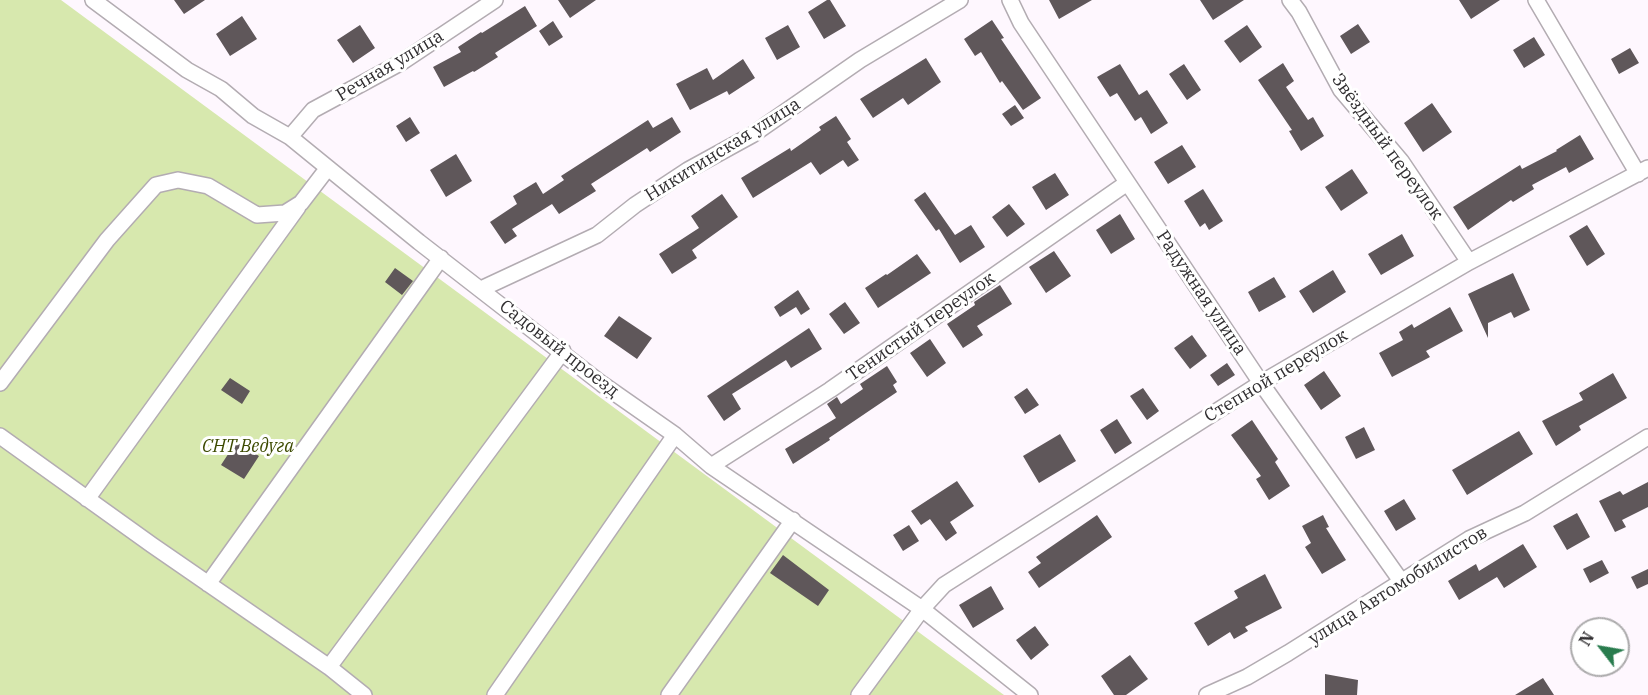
<!DOCTYPE html>
<html>
<head>
<meta charset="utf-8">
<style>
  body { margin:0 }
  #map { position:relative; width:1648px; height:695px; overflow:hidden; background:#fef7fe; font-family:"IBM Plex Serif",serif }
  canvas { display:block }
  .north { position:absolute; left:1570px; top:617px; width:60px; height:60px; box-sizing:border-box; background:#fff; border:2px solid #acabac; border-radius:50%; rotate:301deg; font-size:16px; font-weight:700; line-height:24px; text-align:center; color:#302e30 }
  .north::after { content:''; display:block; margin:auto; width:21px; height:27px; background:#297c4e; clip-path:polygon(50% 0,100% 100%,50% 72%,0 100%) }
</style>
</head>
<body>
<div id="map">
<canvas width="1648" height="695"></canvas>
<div class="north">N</div>
</div>
<script>
const context = document.querySelector('canvas').getContext('2d');
context.lineJoin = 'round';
function fill(path, color) {
  context.fillStyle = color;
  context.fill(path, 'evenodd');
}
function shape(rows) {
  const path = new Path2D();
  for (const r of rows) {
    path.moveTo(r[0], r[1]);
    for (let i = 2; i < r.length; i += 2) path.lineTo(r[i], r[i + 1]);
  }
  return path;
}
function strokePath(path, color, width, dash) {
  context.strokeStyle = color;
  context.lineWidth = width;
  context.lineCap = dash ? 'butt' : 'round';
  context.setLineDash(dash || []);
  context.stroke(path);
}
function drawText(font, color, halo, rows, align = 'center') {
  context.font = font + ' "IBM Plex Serif",serif';
  context.lineWidth = 6;
  context.setLineDash([]);
  context.textBaseline = 'middle';
  context.strokeStyle = halo;
  context.fillStyle = color;
  for (const [text, x, y, turn = 0] of rows) {
    context.save();
    context.translate(x, y);
    context.rotate((+turn || 0) * Math.PI / 180);
    context.textAlign = isNaN(turn) ? turn : align;
    if (halo) context.strokeText(text, 0, 0);
    context.fillText(text, 0, 0);
    context.restore();
  }
}
fill(shape([
  [0,0,61,0,1004,695,0,695]
]), '#d7e8ae');
fill(shape([
  [174,0,205,0,184,14],
  [558,0,596,0,570,18],
  [827,0,830,0,846,26,824,39,808,12],
  [1049,0,1092,0,1059,19],
  [1200,0,1244,0,1213,20],
  [1459,0,1500,0,1471,19],
  [525,6,537,26,495,53,498,57,474,72,473,71,444,87,433,67,461,52,458,47,481,32,482,33],
  [242,16,257,39,230,56,216,34],
  [992,20,1004,38,1001,39,1041,98,1023,110,1002,81,1000,83,981,52,975,56,964,39],
  [553,21,563,37,549,46,539,31],
  [1358,24,1370,42,1351,54,1340,36],
  [360,25,375,48,353,63,337,40],
  [788,25,800,47,777,60,765,38],
  [1247,25,1262,47,1240,63,1224,41],
  [1534,37,1545,55,1524,68,1513,50],
  [1630,48,1639,63,1619,74,1611,59],
  [926,58,941,82,908,105,903,98,873,118,860,99],
  [743,59,755,78,729,95,727,91,690,110,676,84,707,68,713,80],
  [1283,63,1294,81,1286,87,1308,120,1313,117,1324,136,1301,151,1289,131,1292,130,1258,80],
  [1120,64,1139,95,1147,90,1168,123,1151,134,1141,117,1135,121,1117,93,1110,97,1097,77],
  [1184,64,1201,90,1187,100,1169,74],
  [1432,103,1452,132,1423,152,1404,123],
  [1015,105,1024,118,1011,126,1002,114],
  [836,116,851,139,847,142,859,160,848,167,843,160,820,175,811,162,753,198,741,178,790,148,791,151,821,130,819,127],
  [410,117,420,133,406,142,396,126],
  [672,117,681,132,650,152,647,148,591,184,596,191,559,214,552,204,512,229,517,236,505,244,490,222,517,204,513,196,536,182,543,194,564,180,561,176,648,120,653,128],
  [1580,135,1594,159,1569,173,1566,167,1532,185,1534,189,1513,202,1511,200,1468,230,1453,207,1520,165,1522,169,1557,151,1556,150],
  [1182,145,1196,167,1168,184,1154,162],
  [456,154,472,181,446,197,430,170],
  [1352,169,1368,193,1341,211,1325,187],
  [1055,173,1069,195,1046,210,1032,187],
  [1203,189,1223,221,1209,230,1205,223,1200,227,1184,201],
  [925,192,955,235,971,225,985,247,960,263,939,229,936,231,914,200],
  [722,194,738,217,692,250,697,258,672,274,659,254,699,228,691,216],
  [1009,204,1025,224,1007,237,992,217],
  [1120,214,1135,239,1111,254,1096,230],
  [1587,225,1605,254,1587,266,1569,236],
  [1402,234,1414,256,1381,275,1368,254],
  [1054,251,1071,276,1046,293,1029,267],
  [917,254,931,273,878,308,865,288,886,274,887,275],
  [395,268,413,281,402,295,385,282],
  [1333,270,1346,292,1313,313,1299,291],
  [1513,273,1530,310,1514,318,1511,312,1488,323,1488,338,1468,294],
  [1274,277,1286,297,1259,312,1248,292],
  [1000,285,1012,304,977,326,983,335,963,348,947,324,975,305,974,302],
  [798,290,810,309,801,315,796,307,780,317,774,307],
  [845,302,860,323,844,334,829,314],
  [1450,307,1463,331,1426,351,1430,357,1392,377,1379,353,1403,340,1399,332,1412,324,1414,328],
  [619,316,652,338,637,359,604,336],
  [809,328,822,349,791,368,786,360,732,394,741,409,724,421,707,396],
  [1192,335,1207,356,1190,369,1174,348],
  [930,339,946,363,927,377,910,353],
  [1227,363,1235,375,1218,386,1210,375],
  [887,366,897,382,893,385,897,392,829,438,830,440,793,464,785,449,836,418,827,404,837,397,841,404,863,389,860,384],
  [1324,371,1341,396,1321,410,1304,385],
  [1613,373,1627,398,1579,426,1581,430,1556,446,1542,421,1583,400,1579,393],
  [230,378,250,391,242,404,221,390],
  [1027,388,1039,405,1025,414,1014,397],
  [1143,388,1159,411,1147,420,1130,396],
  [1117,419,1132,443,1115,454,1100,430],
  [1252,420,1278,459,1275,462,1290,486,1269,500,1256,479,1261,476,1231,435],
  [1364,427,1375,450,1356,459,1345,437],
  [1519,431,1533,454,1467,495,1452,470],
  [1060,434,1076,461,1039,483,1023,456],
  [236,442,259,456,244,479,221,465],
  [957,481,974,506,950,522,957,533,946,541,930,519,921,525,911,511],
  [1648,482,1648,507,1622,520,1626,527,1615,532,1599,501,1620,491,1623,495],
  [1404,499,1416,519,1396,531,1384,511],
  [1577,513,1590,537,1567,550,1553,526],
  [1097,515,1112,537,1039,588,1028,572,1041,563,1036,557],
  [1323,515,1329,527,1326,528,1346,560,1322,574,1305,547,1311,543,1302,526],
  [909,525,919,541,903,551,893,535],
  [1523,544,1537,567,1504,588,1497,577,1459,600,1448,581,1476,564,1479,571],
  [783,555,829,590,818,606,770,573],
  [1602,560,1609,573,1590,583,1583,569],
  [1648,569,1648,584,1637,589,1631,577],
  [1265,574,1282,608,1245,627,1248,631,1234,639,1230,632,1208,646,1194,623,1238,598,1234,591],
  [991,586,1004,609,973,628,959,605],
  [1035,626,1049,645,1031,660,1016,640],
  [1130,655,1148,679,1126,695,1114,695,1101,676],
  [1325,674,1358,680,1357,695,1325,695],
  [1543,678,1554,695,1515,695]
]), '#5f575a');
const street = shape([
  [93,0,187,70,221,89,253,116,290,137,419,242,602,384,675,435,711,466,922,609,1030,695],
  [1010,0,1021,23,1261,383,1401,581],
  [1290,0,1299,12,1341,90,1401,161,1469,262],
  [1536,0,1638,174],
  [290,137,313,110,402,62,495,0],
  [481,289,597,235,635,205,688,170,752,135,860,60,960,0],
  [0,383,107,240,156,185,178,180,208,186,257,215,285,213,301,203,327,169],
  [0,436,152,545,329,667,364,695],
  [711,466,830,390,1127,183],
  [87,499,298,207],
  [208,584,441,258],
  [329,667,563,351],
  [495,695,675,435],
  [669,695,793,520],
  [859,695,922,609,944,585,1261,383,1469,262,1648,168],
  [1207,695,1247,677,1288,653,1469,539,1525,513,1648,437]
]);
strokePath(street, '#b3acb2', 18);
strokePath(street, '#fff', 15);
drawText('18px', '#302e30', '#fff', [
  ["Речная улица",390,66,-31],
  ["Звёздный переулок",1387,147,54],
  ["Никитинская улица",723,150,-32],
  ["Радужная улица",1201,293,56],
  ["Тенистый переулок",921,327,-35],
  ["Садовый проезд",559,349,38],
  ["Степной переулок",1276,376,-31],
  ["улица Автомобилистов",1398,586,-32]
]);
drawText('italic 18px', '#3c4a00', '#fff', [
  ["СНТ Ведуга",248,447]
]);
</script>
</body>
</html>
